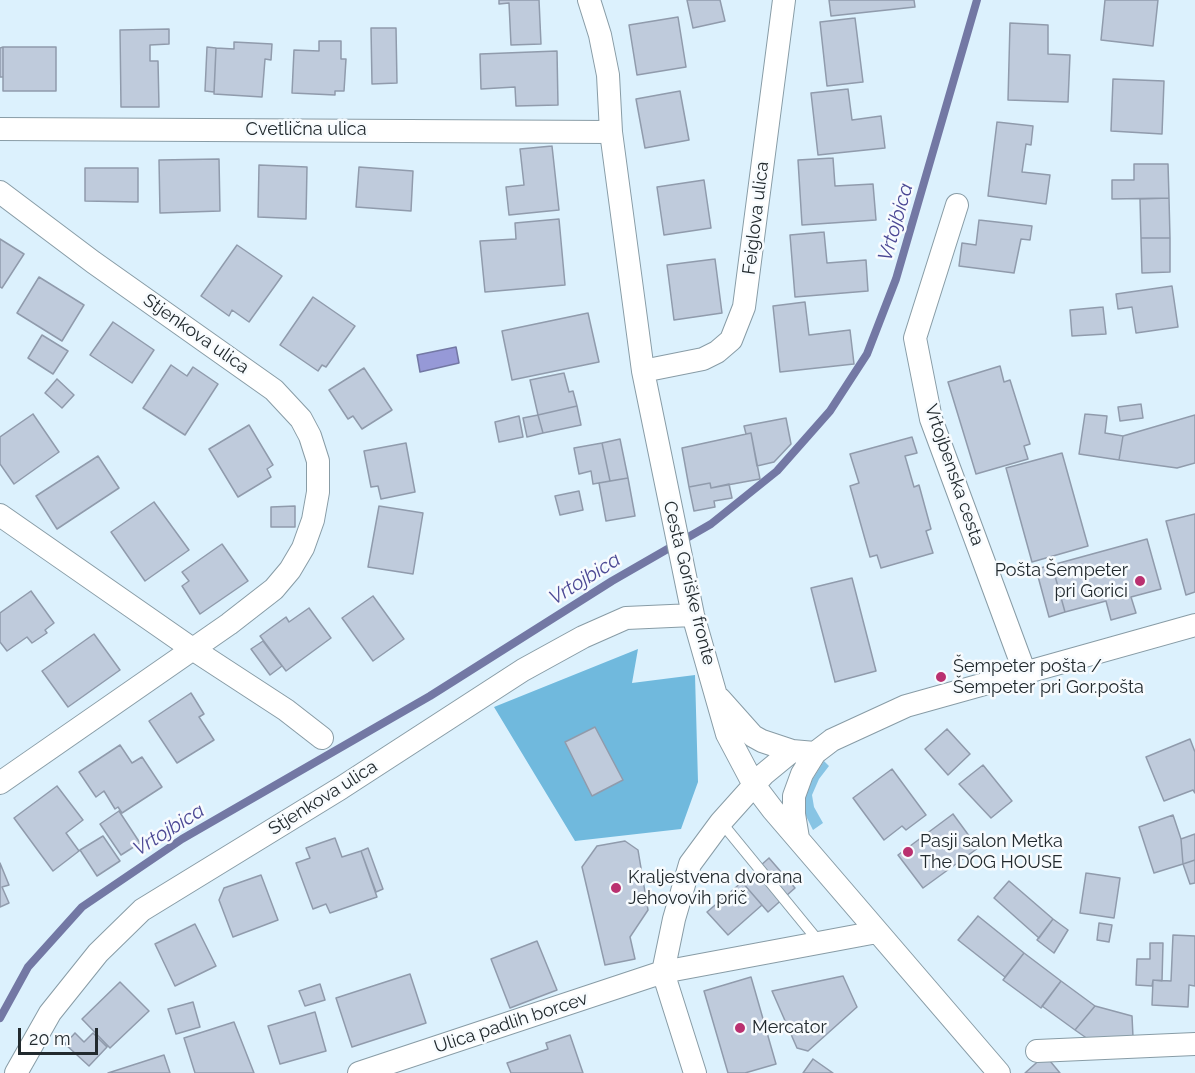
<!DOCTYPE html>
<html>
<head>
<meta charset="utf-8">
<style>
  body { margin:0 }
  #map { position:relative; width:1195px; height:1073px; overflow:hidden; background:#dcf1fd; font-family:Raleway,sans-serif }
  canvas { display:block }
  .scale { position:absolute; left:18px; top:1028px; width:80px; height:27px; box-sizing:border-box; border:3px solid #222a2e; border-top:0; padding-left:8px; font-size:18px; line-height:21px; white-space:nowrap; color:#222a2e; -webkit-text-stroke:4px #f7fbfe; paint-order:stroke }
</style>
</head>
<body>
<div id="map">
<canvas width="1195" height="1073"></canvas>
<div class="scale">20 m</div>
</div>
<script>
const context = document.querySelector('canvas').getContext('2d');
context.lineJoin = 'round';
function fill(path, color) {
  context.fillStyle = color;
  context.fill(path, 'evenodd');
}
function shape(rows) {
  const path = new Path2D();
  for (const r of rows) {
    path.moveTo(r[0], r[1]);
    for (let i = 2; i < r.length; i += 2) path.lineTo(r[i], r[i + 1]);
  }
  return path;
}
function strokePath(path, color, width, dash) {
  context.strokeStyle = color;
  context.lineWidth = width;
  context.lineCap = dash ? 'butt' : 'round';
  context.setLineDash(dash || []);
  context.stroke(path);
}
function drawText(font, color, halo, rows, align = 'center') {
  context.font = font + ' Raleway,sans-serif';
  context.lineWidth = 5;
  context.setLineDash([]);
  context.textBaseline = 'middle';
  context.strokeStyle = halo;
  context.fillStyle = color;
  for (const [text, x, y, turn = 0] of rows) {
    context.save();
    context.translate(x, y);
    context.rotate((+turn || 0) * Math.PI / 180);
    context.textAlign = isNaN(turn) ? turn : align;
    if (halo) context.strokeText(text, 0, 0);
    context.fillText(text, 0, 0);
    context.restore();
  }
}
fill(shape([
  [824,761,829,766,819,779,812,795,814,807,823,823,813,830,806,816,806,794,809,785]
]), '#87c4e4');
fill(shape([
  [638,649,632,683,695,675,698,782,681,829,575,841,494,707]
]), '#70b9dd');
const water = shape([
  [456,347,459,363,420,372,417,355,456,347]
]);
fill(water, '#9699d7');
strokePath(water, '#7378a4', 1.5);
strokePath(shape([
  [0,1018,28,967,82,907,182,839,430,696,612,581,711,524,777,471,830,411,867,354,896,279,977,0]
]), '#7378a4', 8);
const building = shape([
  [499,0,539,0,541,44,511,45,509,3,499,4,499,0],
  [687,0,720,0,725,21,693,28,687,0],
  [829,0,914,0,915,7,831,16,829,0],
  [1105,0,1158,0,1153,46,1101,40,1105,0],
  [678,17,686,67,637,75,629,25,678,17],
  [855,18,863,82,827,86,820,22,855,18],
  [1010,23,1048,25,1048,54,1070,55,1068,102,1008,100,1010,23],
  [371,28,396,28,397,83,372,84,371,28],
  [169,29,169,44,150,45,150,61,158,61,159,107,121,107,120,30,169,29],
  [319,41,341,41,341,59,346,59,344,91,335,91,335,95,292,93,294,50,319,51,319,41],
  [234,42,272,44,271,60,265,59,262,97,214,94,216,48,234,49,234,42],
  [3,47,3,77,0,77,0,48,3,47],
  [3,47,56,47,56,91,3,91,3,47],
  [207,47,216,48,214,92,205,91,207,47],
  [557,51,558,105,516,106,515,87,481,89,480,54,557,51],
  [1113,79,1164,81,1162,134,1111,131,1113,79],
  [848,89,852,120,881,116,885,148,818,155,811,93,848,89],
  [680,91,689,140,645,148,636,99,680,91],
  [997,122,1033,126,1031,145,1026,144,1022,172,1050,175,1046,204,988,196,997,122],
  [552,146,559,210,509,215,506,187,524,185,520,149,552,146],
  [833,158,835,186,873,184,876,220,802,225,798,160,833,158],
  [219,159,220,211,160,213,159,160,219,159],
  [1134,164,1168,164,1169,198,1112,199,1112,180,1134,180,1134,164],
  [259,165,307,167,306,219,258,217,259,165],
  [359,167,413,171,411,211,356,207,359,167],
  [85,168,138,168,138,202,85,201,85,168],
  [704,180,711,228,664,235,657,187,704,180],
  [1169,198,1170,238,1141,238,1140,199,1169,198],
  [559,219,565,285,485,292,480,241,516,239,515,223,559,219],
  [979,220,1032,226,1030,240,1021,239,1014,273,959,266,962,243,976,245,979,220],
  [824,232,827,263,866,260,868,291,795,297,790,235,824,232],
  [1141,238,1170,238,1170,272,1142,273,1141,238],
  [0,239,24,254,2,288,0,287,0,239],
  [237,245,282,276,249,322,232,310,229,316,201,296,237,245],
  [715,259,722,313,674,320,667,265,715,259],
  [39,277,84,305,62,341,17,313,39,277],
  [1172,286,1178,327,1136,333,1132,307,1118,309,1116,294,1172,286],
  [313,297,355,326,326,367,322,365,318,371,280,345,313,297],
  [805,302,809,335,850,330,854,364,780,372,773,306,805,302],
  [1103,307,1106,334,1072,336,1070,310,1103,307],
  [588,313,599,362,512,380,502,331,588,313],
  [113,322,154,350,132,383,90,355,113,322],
  [42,335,68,351,53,374,28,358,42,335],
  [171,365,187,376,193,367,218,384,185,435,143,408,171,365],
  [1000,366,1004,382,1010,380,1030,444,1024,446,1028,459,976,474,948,382,1000,366],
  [364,368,392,410,362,429,353,416,348,419,329,390,364,368],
  [564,373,569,392,573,391,577,406,538,415,530,380,564,373],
  [57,379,74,395,62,408,45,393,57,379],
  [1141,404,1143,418,1120,421,1118,407,1141,404],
  [577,406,581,425,543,433,538,415,577,406],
  [33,414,59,452,14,484,0,464,0,437,33,414],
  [1085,414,1107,416,1105,433,1123,436,1119,460,1079,454,1085,414],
  [538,415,543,433,527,437,523,418,538,415],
  [1195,415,1195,463,1177,468,1119,460,1123,436,1195,415],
  [519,416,523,437,499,442,495,422,519,416],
  [786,418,791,444,774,462,757,466,751,433,746,434,744,426,786,418],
  [249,425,273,465,267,469,271,477,238,497,209,449,249,425],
  [751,433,760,479,711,488,710,483,689,487,682,448,751,433],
  [912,437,917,453,905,456,914,487,919,485,931,529,926,531,933,553,881,568,877,555,870,557,850,486,859,483,850,454,912,437],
  [620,439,628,478,610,481,602,443,620,439],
  [406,443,415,492,381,499,378,486,371,487,364,451,406,443],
  [602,443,610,481,593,484,591,471,579,474,574,448,602,443],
  [1062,453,1088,546,1032,562,1006,468,1062,453],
  [98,456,119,488,57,529,36,496,98,456],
  [628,478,635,516,606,521,599,483,628,478],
  [710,483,711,488,729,484,732,498,714,501,715,507,694,511,689,487,710,483],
  [579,491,583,510,560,515,555,496,579,491],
  [154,502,189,550,145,581,111,532,154,502],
  [295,506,295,527,271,527,271,507,295,506],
  [379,506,423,513,413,574,368,567,379,506],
  [1195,514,1195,592,1186,595,1166,521,1195,514],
  [1147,539,1161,589,1131,597,1136,613,1111,620,1106,601,1065,612,1052,565,1147,539],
  [222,544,248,581,200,614,182,586,189,581,182,572,222,544],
  [1052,565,1065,612,1049,617,1036,569,1052,565],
  [852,578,876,671,835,682,811,588,852,578],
  [31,591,54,623,45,630,47,633,32,643,27,637,7,651,0,642,0,613,31,591],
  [373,596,404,639,373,661,342,618,373,596],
  [309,608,331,638,286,671,260,636,286,617,289,622,309,608],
  [94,634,120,670,68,707,42,671,94,634],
  [263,641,282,666,270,675,251,649,263,641],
  [191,693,204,714,199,717,214,740,177,763,149,721,191,693],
  [595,727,623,780,592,796,565,742,595,727],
  [947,729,970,754,948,775,925,749,947,729],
  [1190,739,1195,752,1195,793,1193,790,1164,801,1146,757,1190,739],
  [120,745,132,763,142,757,162,787,122,813,118,807,115,809,104,791,96,797,79,772,120,745],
  [983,765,1012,801,991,818,959,784,983,765],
  [892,769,926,815,906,830,902,826,884,840,853,798,892,769],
  [57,786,83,820,66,833,79,851,53,871,14,818,57,786],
  [119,811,140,843,121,855,100,824,119,811],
  [953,814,978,848,923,888,898,855,953,814],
  [1173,815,1181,839,1183,864,1154,873,1139,827,1173,815],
  [1195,834,1195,860,1183,864,1181,839,1195,834],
  [103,836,120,861,97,876,80,850,103,836],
  [335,838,342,857,361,851,377,897,330,913,326,904,313,909,296,863,310,858,306,848,335,838],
  [625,841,638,850,648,910,630,937,635,959,605,965,582,867,597,846,625,841],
  [368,848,383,889,376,892,361,851,368,848],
  [769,858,795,888,768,912,742,882,769,858],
  [1195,860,1195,883,1190,884,1183,864,1195,860],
  [0,863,9,885,2,887,9,903,0,907,0,863],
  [1086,873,1120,878,1114,918,1080,913,1086,873],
  [261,875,278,920,233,937,219,900,224,888,261,875],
  [1009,881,1053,919,1039,938,994,898,1009,881],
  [742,882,762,905,728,935,707,912,742,882],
  [978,916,1024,953,1005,977,958,940,978,916],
  [1053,919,1068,930,1054,953,1037,940,1053,919],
  [1099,923,1112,925,1109,942,1097,940,1099,923],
  [195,924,216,966,175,986,155,944,195,924],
  [1173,935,1195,936,1195,986,1189,985,1188,1007,1152,1005,1153,980,1171,981,1173,935],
  [537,941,557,990,510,1008,491,959,537,941],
  [1150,943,1163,943,1162,981,1153,980,1152,986,1136,985,1137,959,1150,959,1150,943],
  [1024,953,1061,981,1041,1008,1003,980,1024,953],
  [410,974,426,1023,352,1047,336,998,410,974],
  [843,976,857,1007,808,1051,797,1048,772,991,843,976],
  [751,977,776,1064,745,1073,728,1073,704,991,751,977],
  [1061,981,1095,1006,1075,1030,1042,1006,1061,981],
  [120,982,149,1011,110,1048,82,1019,120,982],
  [320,984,325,1000,305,1006,299,991,320,984],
  [193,1002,200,1027,176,1034,168,1009,193,1002],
  [1095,1006,1132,1016,1133,1037,1095,1044,1075,1030,1095,1006],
  [315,1012,326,1051,280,1064,268,1026,315,1012],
  [234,1022,254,1073,195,1073,184,1038,234,1022],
  [75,1033,84,1042,93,1033,107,1047,89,1066,65,1044,75,1033],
  [570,1035,583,1073,511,1073,507,1063,548,1049,546,1043,570,1035],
  [164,1055,170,1073,108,1073,164,1055],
  [1045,1055,1060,1073,1025,1073,1045,1055],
  [813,1059,833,1073,803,1073,813,1059]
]);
fill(building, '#bfcbdc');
strokePath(building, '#909bac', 1.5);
const service = shape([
  [721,822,820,943]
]);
const minor = shape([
  [589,0,600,35,608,75,611,132,643,371,693,615,727,734,754,785,773,810,999,1073],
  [0,129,611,132],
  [0,192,93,262,274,390,301,419,310,436,318,461,318,492,313,520,303,548,290,570,274,589,229,624,0,783],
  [957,205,915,338,931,419,1025,673],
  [643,371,703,359,717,352,731,340,744,307,784,0],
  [0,515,191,648,286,710,322,738],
  [720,699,753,736,762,741,792,751,815,753,832,740,906,706,1195,625],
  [798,838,794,814,794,796,802,774,815,753],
  [1037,1051,1195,1044],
  [16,1073,50,1013,98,953,142,910,341,788,523,670,583,637,626,618,693,615],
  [359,1073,663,972,877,932],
  [695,1073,663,972,674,919,690,864,721,822,764,774,792,751]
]);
strokePath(service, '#889ca6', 12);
strokePath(minor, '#889ca6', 24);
strokePath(service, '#fff', 10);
strokePath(minor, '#fff', 22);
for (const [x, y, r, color] of [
  [1140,581,6,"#ba3170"],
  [941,677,6,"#ba3170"],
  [908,852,6,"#ba3170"],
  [616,888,6,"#ba3170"],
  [740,1028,6,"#ba3170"]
]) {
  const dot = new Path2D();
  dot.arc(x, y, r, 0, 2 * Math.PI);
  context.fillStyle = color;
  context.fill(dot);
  strokePath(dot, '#f7fbfe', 2);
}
drawText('18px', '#222a2e', '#f7fbfe', [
  ["Cvetlična ulica",306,130],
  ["Feiglova ulica",756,218,-83],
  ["Stjenkova ulica",196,334,35],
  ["Vrtojbenska cesta",954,475,71],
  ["Cesta Goriške fronte",689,583,76],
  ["Stjenkova ulica",323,798,-32],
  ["Ulica padlih borcev",511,1023,-18]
]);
drawText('18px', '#222a2e', '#f7fbfe', [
  ["Pošta Šempeter",1128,571,"right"],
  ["pri Gorici",1128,592,"right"],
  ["Šempeter pošta /",953,667],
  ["Šempeter pri Gor.pošta",953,688],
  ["Pasji salon Metka",920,842],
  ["The DOG HOUSE",920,863],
  ["Kraljestvena dvorana",628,878],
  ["Jehovovih prič",628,899],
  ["Mercator",752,1028]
], 'left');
drawText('italic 20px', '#4c4995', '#f7fbfe', [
  ["Vrtojbica",896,222,-74],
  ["Vrtojbica",585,579,-32],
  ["Vrtojbica",169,830,-32]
]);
</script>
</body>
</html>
